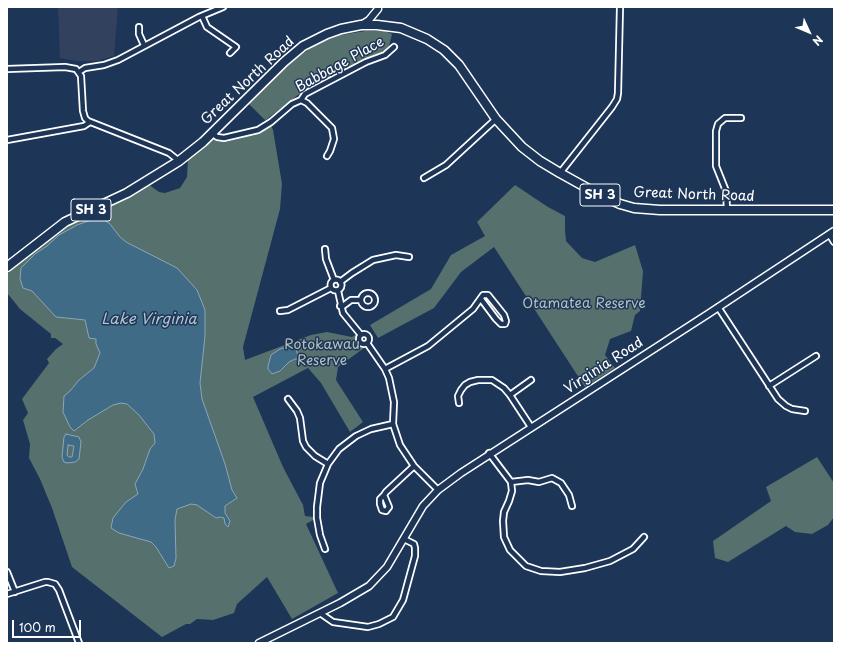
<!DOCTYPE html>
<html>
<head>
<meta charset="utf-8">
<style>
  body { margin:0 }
  #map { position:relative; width:841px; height:650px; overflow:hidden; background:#1d3557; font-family:"Playpen Sans",sans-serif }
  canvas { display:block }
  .frame { position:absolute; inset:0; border:8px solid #fff; pointer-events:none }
  .north { position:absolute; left:789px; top:12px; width:40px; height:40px; -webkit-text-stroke:3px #1d3557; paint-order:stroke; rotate:134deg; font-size:11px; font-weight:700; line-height:16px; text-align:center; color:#fff }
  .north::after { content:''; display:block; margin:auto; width:14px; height:18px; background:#fff; clip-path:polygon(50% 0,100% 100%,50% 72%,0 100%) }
  .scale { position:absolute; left:12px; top:620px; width:69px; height:18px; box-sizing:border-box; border:2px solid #fff; border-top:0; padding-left:5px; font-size:12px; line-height:14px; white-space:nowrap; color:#fff; -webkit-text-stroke:3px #1d3557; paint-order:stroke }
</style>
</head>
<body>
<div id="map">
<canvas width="841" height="650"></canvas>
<div class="frame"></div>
<div class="north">N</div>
<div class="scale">100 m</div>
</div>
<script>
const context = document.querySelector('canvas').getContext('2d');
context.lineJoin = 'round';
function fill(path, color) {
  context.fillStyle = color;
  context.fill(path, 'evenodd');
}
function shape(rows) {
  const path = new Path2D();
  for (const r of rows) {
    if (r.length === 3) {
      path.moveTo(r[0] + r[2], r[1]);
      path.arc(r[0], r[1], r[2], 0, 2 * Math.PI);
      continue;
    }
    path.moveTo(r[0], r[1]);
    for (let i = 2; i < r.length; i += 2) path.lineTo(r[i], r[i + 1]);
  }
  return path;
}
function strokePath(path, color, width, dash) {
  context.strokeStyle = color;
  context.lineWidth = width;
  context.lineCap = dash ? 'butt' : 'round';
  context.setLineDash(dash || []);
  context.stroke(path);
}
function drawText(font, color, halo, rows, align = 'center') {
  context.font = font + ' "Playpen Sans",sans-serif';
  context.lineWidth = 3;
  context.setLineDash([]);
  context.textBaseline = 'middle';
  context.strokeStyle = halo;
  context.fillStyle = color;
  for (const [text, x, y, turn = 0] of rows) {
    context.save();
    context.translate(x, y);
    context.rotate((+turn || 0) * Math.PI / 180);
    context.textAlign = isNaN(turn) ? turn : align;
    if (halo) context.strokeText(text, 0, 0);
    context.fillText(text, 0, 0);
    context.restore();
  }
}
fill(shape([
  [58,7,118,7,114,56,97,61,77,61,60,58]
]), '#32415e');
fill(shape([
  [365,31,385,31,392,34,389,46,383,53,298,95,267,119,265,120,249,104,280,72,299,56,317,44,340,35],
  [270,123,273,130,282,184,280,209,243,347,245,360,311,335,327,332,352,337,359,333,364,348,338,367,336,380,363,422,350,432,321,383,308,368,253,397,283,467,303,505,305,516,313,517,313,520,306,524,338,593,292,619,267,577,237,604,234,613,213,620,197,619,190,624,186,624,162,637,72,567,52,508,40,479,29,458,30,444,23,420,28,413,22,399,49,363,47,359,56,349,63,344,55,338,51,338,51,334,20,309,7,293,7,272,57,231,148,184,159,192,165,193,180,188,187,177,188,159,216,136,225,142,242,138],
  [515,185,548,207,565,216,565,230,566,241,582,258,595,262,635,245,643,271,640,311,635,315,631,331,610,339,605,355,615,368,585,387,494,247,461,272,434,308,378,338,370,325,431,289,451,255,485,236,477,222],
  [817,457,834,483,834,517,828,525,812,534,795,532,786,526,728,562,715,558,713,541,771,501,766,487]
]), '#55706d');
const water = shape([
  [100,217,110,224,120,237,126,242,177,268,197,290,205,310,205,336,200,383,202,399,225,464,232,490,237,498,225,506,225,513,230,521,228,527,225,524,224,518,220,517,216,518,197,505,191,504,177,509,175,520,176,558,174,566,169,568,156,547,151,542,119,533,111,528,113,518,126,502,138,494,135,484,143,469,150,449,155,443,154,434,139,415,127,404,121,403,113,405,88,420,74,431,70,427,63,412,64,396,70,391,79,380,94,368,100,353,96,344,96,339,89,338,85,320,56,317,32,291,23,288,20,279,21,268,35,254,47,246,59,235,77,225,100,217],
  [294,345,296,346,297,353,300,359,295,359,289,362,280,371,272,374,268,369,268,366,271,355,280,349,294,345],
  [66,434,79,437,81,442,79,459,75,462,67,463,64,462,62,457,64,437,66,434],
  [68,445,74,446,72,457,69,457,67,455,68,445]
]);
fill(water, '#406b87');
strokePath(water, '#8ca6b7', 1);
const minor = shape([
  [202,16,207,27,236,47,230,53],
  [139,27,139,34,144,45],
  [7,69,65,67,76,69,81,76,83,111,85,118,88,121,169,153,179,161],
  [79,72,85,68,104,65,118,60,199,17,223,7],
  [301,100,307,103,332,128,334,139,330,151,327,156],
  [212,133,217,137,224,138,258,130,271,122,292,104,301,100,305,94,366,62,385,55,394,47],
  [7,140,84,126,90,122],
  [560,173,612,107,617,99,618,93,620,7],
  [424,178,446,165,496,119],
  [727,210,726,191,716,166,716,131,718,124,725,118,741,118],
  [829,234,834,242],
  [325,249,326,259,334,280],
  [336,285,5.5],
  [340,282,352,273,373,260,396,255,409,257],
  [338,291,343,313,361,335],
  [368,300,7],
  [340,306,343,306,351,300,361,300],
  [718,307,778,399,786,406,792,409,805,411],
  [280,311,288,310,331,288],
  [364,339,5],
  [367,343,385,369,389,378,394,402,393,424,400,445,414,466,438,490],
  [385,369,428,346,473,309,483,295,488,295,504,315,506,321,505,324,501,324,496,319,481,299],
  [769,386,816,356],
  [510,395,531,380],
  [288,399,297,411,300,418,303,441,306,447,315,456,328,464],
  [459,403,458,396,461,390,465,385,470,382,478,380,492,380,504,388,510,395,531,427],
  [489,453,511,482,512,491,509,501,504,512,503,521,504,537,510,550,526,566,541,571,560,572,585,568,610,561,633,549,644,537],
  [511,482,528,480,539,482,552,478,561,483,569,495,572,506],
  [384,495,380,499,380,504,382,510,386,511,389,507,384,495,386,492,414,466],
  [325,549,320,535,317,518,317,507,320,483,328,464,339,449,356,436,371,429,393,424],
  [7,572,15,592],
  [7,594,45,582,48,582,55,584,59,590,79,643],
  [320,613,333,622,368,627,379,624,393,617,403,600,415,556,415,548,414,544,404,539]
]);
const tertiary = shape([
  [361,25,369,20,378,9],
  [259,643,340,603,369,586,387,567,423,506,438,490,461,473,708,314,834,231]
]);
const trunk = shape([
  [7,267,65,222,127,193,179,161,203,142,284,62,303,46,327,34,341,29,361,25,377,25,401,28,427,39,444,50,459,65,496,119,522,147,540,161,560,173,596,193,620,204,634,208,660,210,834,210]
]);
strokePath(minor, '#fff', 8);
strokePath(tertiary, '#fff', 9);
strokePath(trunk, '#fff', 11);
strokePath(minor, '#1d3557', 4.5);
strokePath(tertiary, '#1d3557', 6);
strokePath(trunk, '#1d3557', 8);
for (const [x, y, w] of [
  [600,195,40],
  [91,210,40]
]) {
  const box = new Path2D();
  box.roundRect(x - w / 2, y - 11, w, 22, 3);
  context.fillStyle = '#1d3557';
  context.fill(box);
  strokePath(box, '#fff', 1);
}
drawText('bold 13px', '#fff', null, [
  ["SH 3",600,195],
  ["SH 3",91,210]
]);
drawText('14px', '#fff', '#1d3557', [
  ["Babbage Place",340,65,-29],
  ["Great North Road",248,81,-43],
  ["Great North Road",694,195,2],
  ["Virginia Road",604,366,-33]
]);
drawText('14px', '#b2bfbd', '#1d3557', [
  ["Otamatea Reserve",584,304],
  ["Rotokawau",322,345],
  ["Reserve",322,361]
]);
drawText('italic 15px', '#b3c4cf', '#1d3557', [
  ["Lake Virginia",149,320]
]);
</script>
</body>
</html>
